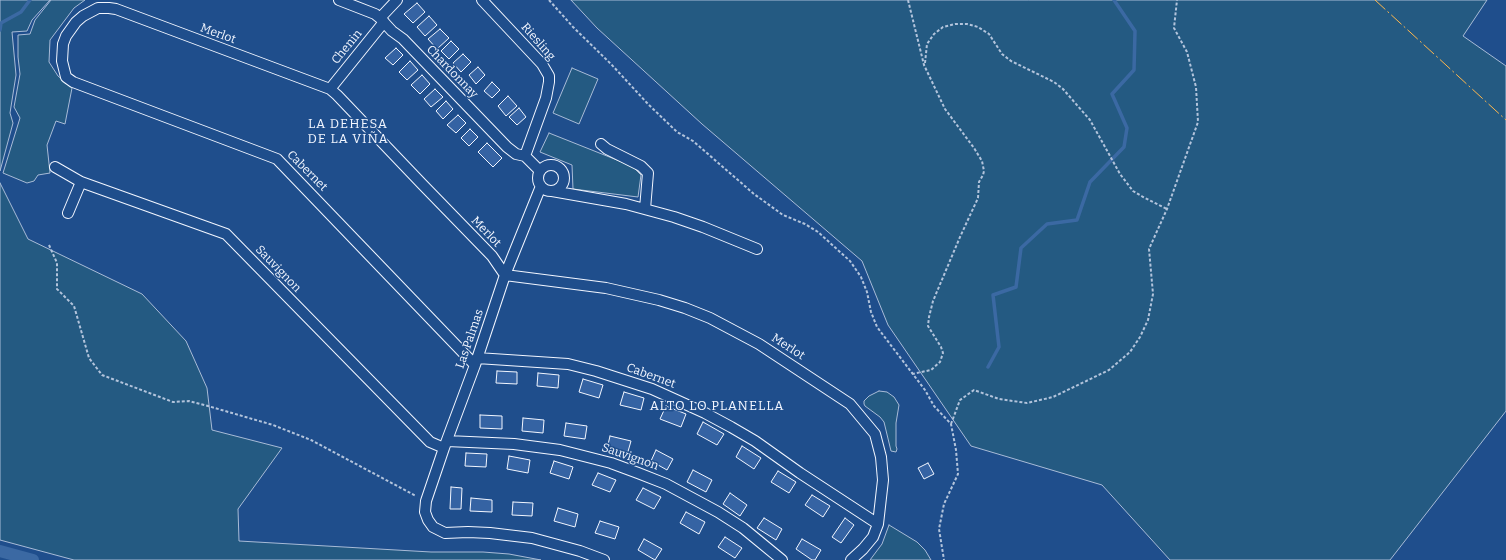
<!DOCTYPE html>
<html>
<head>
<meta charset="utf-8">
<style>
  body { margin:0 }
  canvas { display:block; background:#1f4e8c }
</style>
</head>
<body>
<canvas width="1506" height="560"></canvas>
<script>
const context = document.querySelector('canvas').getContext('2d');
context.lineJoin = 'round';
function fill(path, color) {
  context.fillStyle = color;
  context.fill(path, 'evenodd');
}
function shape(rows) {
  const path = new Path2D();
  for (const r of rows) {
    if (r.length === 3) {
      path.moveTo(r[0] + r[2], r[1]);
      path.arc(r[0], r[1], r[2], 0, 2 * Math.PI);
      continue;
    }
    path.moveTo(r[0], r[1]);
    for (let i = 2; i < r.length; i += 2) path.lineTo(r[i], r[i + 1]);
  }
  return path;
}
function strokePath(path, color, width, dash) {
  context.strokeStyle = color;
  context.lineWidth = width;
  context.lineCap = dash ? 'butt' : 'round';
  context.setLineDash(dash || []);
  context.stroke(path);
}
function drawText(font, color, halo, rows, align = 'center') {
  context.font = font + ' Bitter,serif';
  context.lineWidth = 3;
  context.setLineDash([]);
  context.textBaseline = 'middle';
  context.strokeStyle = halo;
  context.fillStyle = color;
  for (const [text, x, y, turn = 0] of rows) {
    context.save();
    context.translate(x, y);
    context.rotate((+turn || 0) * Math.PI / 180);
    context.textAlign = isNaN(turn) ? turn : align;
    if (halo) context.strokeText(text, 0, 0);
    context.fillText(text, 0, 0);
    context.restore();
  }
}
const green = shape([
  [0,0,50,0,32,20,27,31,12,32,16,75,10,113,13,123,0,171,0,0],
  [51,0,85,0,74,8,50,40,49,62,58,76,72,88,65,124,56,121,47,145,50,173,38,175,34,181,27,183,3,173,20,118,14,107,20,74,18,57,18,35,30,34,35,20,51,0],
  [571,0,1487,0,1463,36,1506,66,1506,411,1390,560,1170,560,1102,485,971,446,888,325,862,261,702,124,597,28,571,0],
  [572,68,598,79,579,124,553,113,572,68],
  [549,133,632,166,641,175,638,197,573,189,572,165,540,152,549,133],
  [0,183,28,239,142,294,186,341,207,388,212,430,282,448,238,509,239,541,431,552,483,552,509,554,541,560,74,560,0,540,0,183],
  [879,391,887,392,894,397,899,405,896,423,896,446,897,449,896,452,891,451,884,422,880,417,865,406,864,404,864,401,869,396,879,391],
  [889,525,917,542,925,550,931,560,870,560,882,544,889,525]
]);
fill(green, '#245a82');
strokePath(green, '#a8bbd7', 1);
strokePath(shape([
  [0,30,1,23,21,12,30,0],
  [988,367,999,347,993,295,1016,287,1021,248,1047,224,1077,220,1090,182,1124,147,1127,128,1112,94,1134,70,1135,31,1114,0]
]), '#3b69a3', 3.5);
strokePath(shape([
  [0,551,33,560]
]), '#3b69a3', 12);
const building = shape([
  [417,3,425,12,413,23,404,14,417,3],
  [429,16,437,25,425,36,417,27,429,16],
  [440,29,449,38,437,49,428,39,440,29],
  [451,41,459,49,449,59,441,51,451,41],
  [396,48,403,55,393,65,385,58,396,48],
  [463,54,471,62,461,72,453,63,463,54],
  [410,61,418,70,407,80,399,72,410,61],
  [478,67,485,75,476,84,469,75,478,67],
  [422,75,430,84,420,94,411,85,422,75],
  [492,82,500,90,492,98,484,91,492,82],
  [435,89,443,97,431,107,424,99,435,89],
  [508,96,517,106,506,116,498,106,508,96],
  [446,101,453,109,443,119,436,111,446,101],
  [519,108,526,117,517,125,509,117,519,108],
  [458,115,466,123,456,133,447,125,458,115],
  [470,129,478,137,469,146,461,138,470,129],
  [487,143,502,158,493,167,478,152,487,143],
  [497,371,517,372,517,384,496,383,497,371],
  [538,373,559,375,558,388,537,386,538,373],
  [583,379,603,385,599,398,579,392,583,379],
  [624,392,644,398,641,410,620,405,624,392],
  [666,406,686,414,681,427,660,419,666,406],
  [480,415,502,416,502,429,480,428,480,415],
  [523,418,544,420,543,433,522,431,523,418],
  [703,422,724,434,717,445,697,434,703,422],
  [566,423,587,426,585,439,564,436,566,423],
  [610,436,631,441,627,455,607,449,610,436],
  [742,446,761,458,754,469,736,457,742,446],
  [656,450,673,459,667,470,651,461,656,450],
  [466,453,487,454,486,467,465,466,466,453],
  [509,456,530,460,528,473,507,469,509,456],
  [554,461,573,467,569,479,550,473,554,461],
  [928,463,934,474,924,479,918,468,928,463],
  [693,470,712,480,706,492,687,482,693,470],
  [778,471,796,482,789,493,771,482,778,471],
  [598,473,616,480,610,492,592,485,598,473],
  [451,487,462,488,461,509,450,509,451,487],
  [643,488,661,497,654,509,636,500,643,488],
  [730,493,747,505,740,516,723,504,730,493],
  [812,495,830,506,823,517,805,505,812,495],
  [471,498,492,500,492,512,470,511,471,498],
  [513,502,533,503,532,516,512,515,513,502],
  [558,508,578,514,575,527,554,521,558,508],
  [686,512,705,522,699,534,680,523,686,512],
  [764,518,782,529,776,540,757,528,764,518],
  [845,518,854,525,841,543,832,537,845,518],
  [600,521,619,527,615,539,595,533,600,521],
  [725,537,742,548,735,558,718,547,725,537],
  [644,539,662,549,655,560,638,550,644,539],
  [802,539,821,550,815,560,812,560,796,549,802,539]
]);
fill(building, '#3563a3');
strokePath(building, '#f2f6ff', 1);
const minor = shape([
  [339,0,375,14,380,18,392,31,403,39,507,147,516,154,525,156,540,171],
  [482,0,542,64,549,76,549,82,546,98,525,156],
  [380,18,397,0],
  [330,89,384,22],
  [601,144,607,149,641,166,648,173,645,209],
  [551,178,13],
  [55,167,81,182,226,234,430,442,444,448],
  [541,186,505,275,475,365,444,448,426,501,425,512,428,520,433,527,445,533,468,532,490,533,532,538,580,551,604,560],
  [552,191,626,204,674,217,703,227,757,249],
  [68,213,81,182],
  [477,358,568,364,596,371,652,389,705,413,731,427,755,441,800,473,878,524],
  [475,365,277,159,73,82,66,77,62,61,63,44,66,36,76,22,83,16,98,8,109,8,116,9,330,89,337,95,422,184,492,256,505,275,606,288,659,300,685,308,710,318,759,344,850,404,875,434,881,457,883,480,878,524,873,537,863,549,851,560],
  [447,441,514,444,560,450,611,463,638,473,666,484,718,512,743,528,782,560]
]);
strokePath(minor, '#f2f6ff', 12);
strokePath(shape([
  [549,0,573,27,611,64,648,104,677,132,693,141,754,194,783,215,805,224,818,232,850,261,861,277,867,292,871,312,877,327,925,390,934,406,951,424,956,450,958,474,944,504,939,529,944,560],
  [908,0,924,65,945,109,974,148,982,161,984,171,983,175,979,182,978,198,960,237,933,301,929,317,928,326,941,347,943,353,940,362,931,370,912,374],
  [925,63,927,44,934,34,943,27,955,24,967,24,978,27,989,34,1002,54,1011,61,1054,82,1063,89,1090,120,1120,174,1133,191,1143,197,1167,209],
  [49,245,57,263,57,289,74,306,89,358,102,375,173,402,189,401,208,406,273,425,311,440,416,496],
  [951,424,960,400,974,390,999,399,1027,403,1053,397,1109,370,1130,352,1140,337,1148,320,1153,294,1149,249,1167,209,1198,122,1196,87,1187,52,1174,28,1177,0]
]), '#b3c4dc', 2, [3, 2]);
strokePath(minor, '#1f4e8c', 10);
strokePath(shape([
  [1375,0,1506,120]
]), '#ffb74d', 1, [14, 3, 2, 3]);
drawText('12px', '#f2f6ff', '#1f4e8c', [
  ["Merlot",218,34,20],
  ["Riesling",538,42,49],
  ["Chenin",347,47,-51],
  ["Chardonnay",452,72,46],
  ["Cabernet",307,171,45],
  ["Merlot",486,232,46],
  ["Sauvignon",278,269,46],
  ["Las Palmas",470,339,-71],
  ["Merlot",788,347,33],
  ["Cabernet",651,376,20],
  ["Sauvignon",630,457,19]
]);
context.letterSpacing = '1px';
drawText('13px', '#f2f6ff', '#1f4e8c', [
  ["LA DEHESA",348,124],
  ["DE LA VIÑA",348,139],
  ["ALTO LO PLANELLA",717,406]
]);
context.letterSpacing = '0px';
</script>
</body>
</html>
